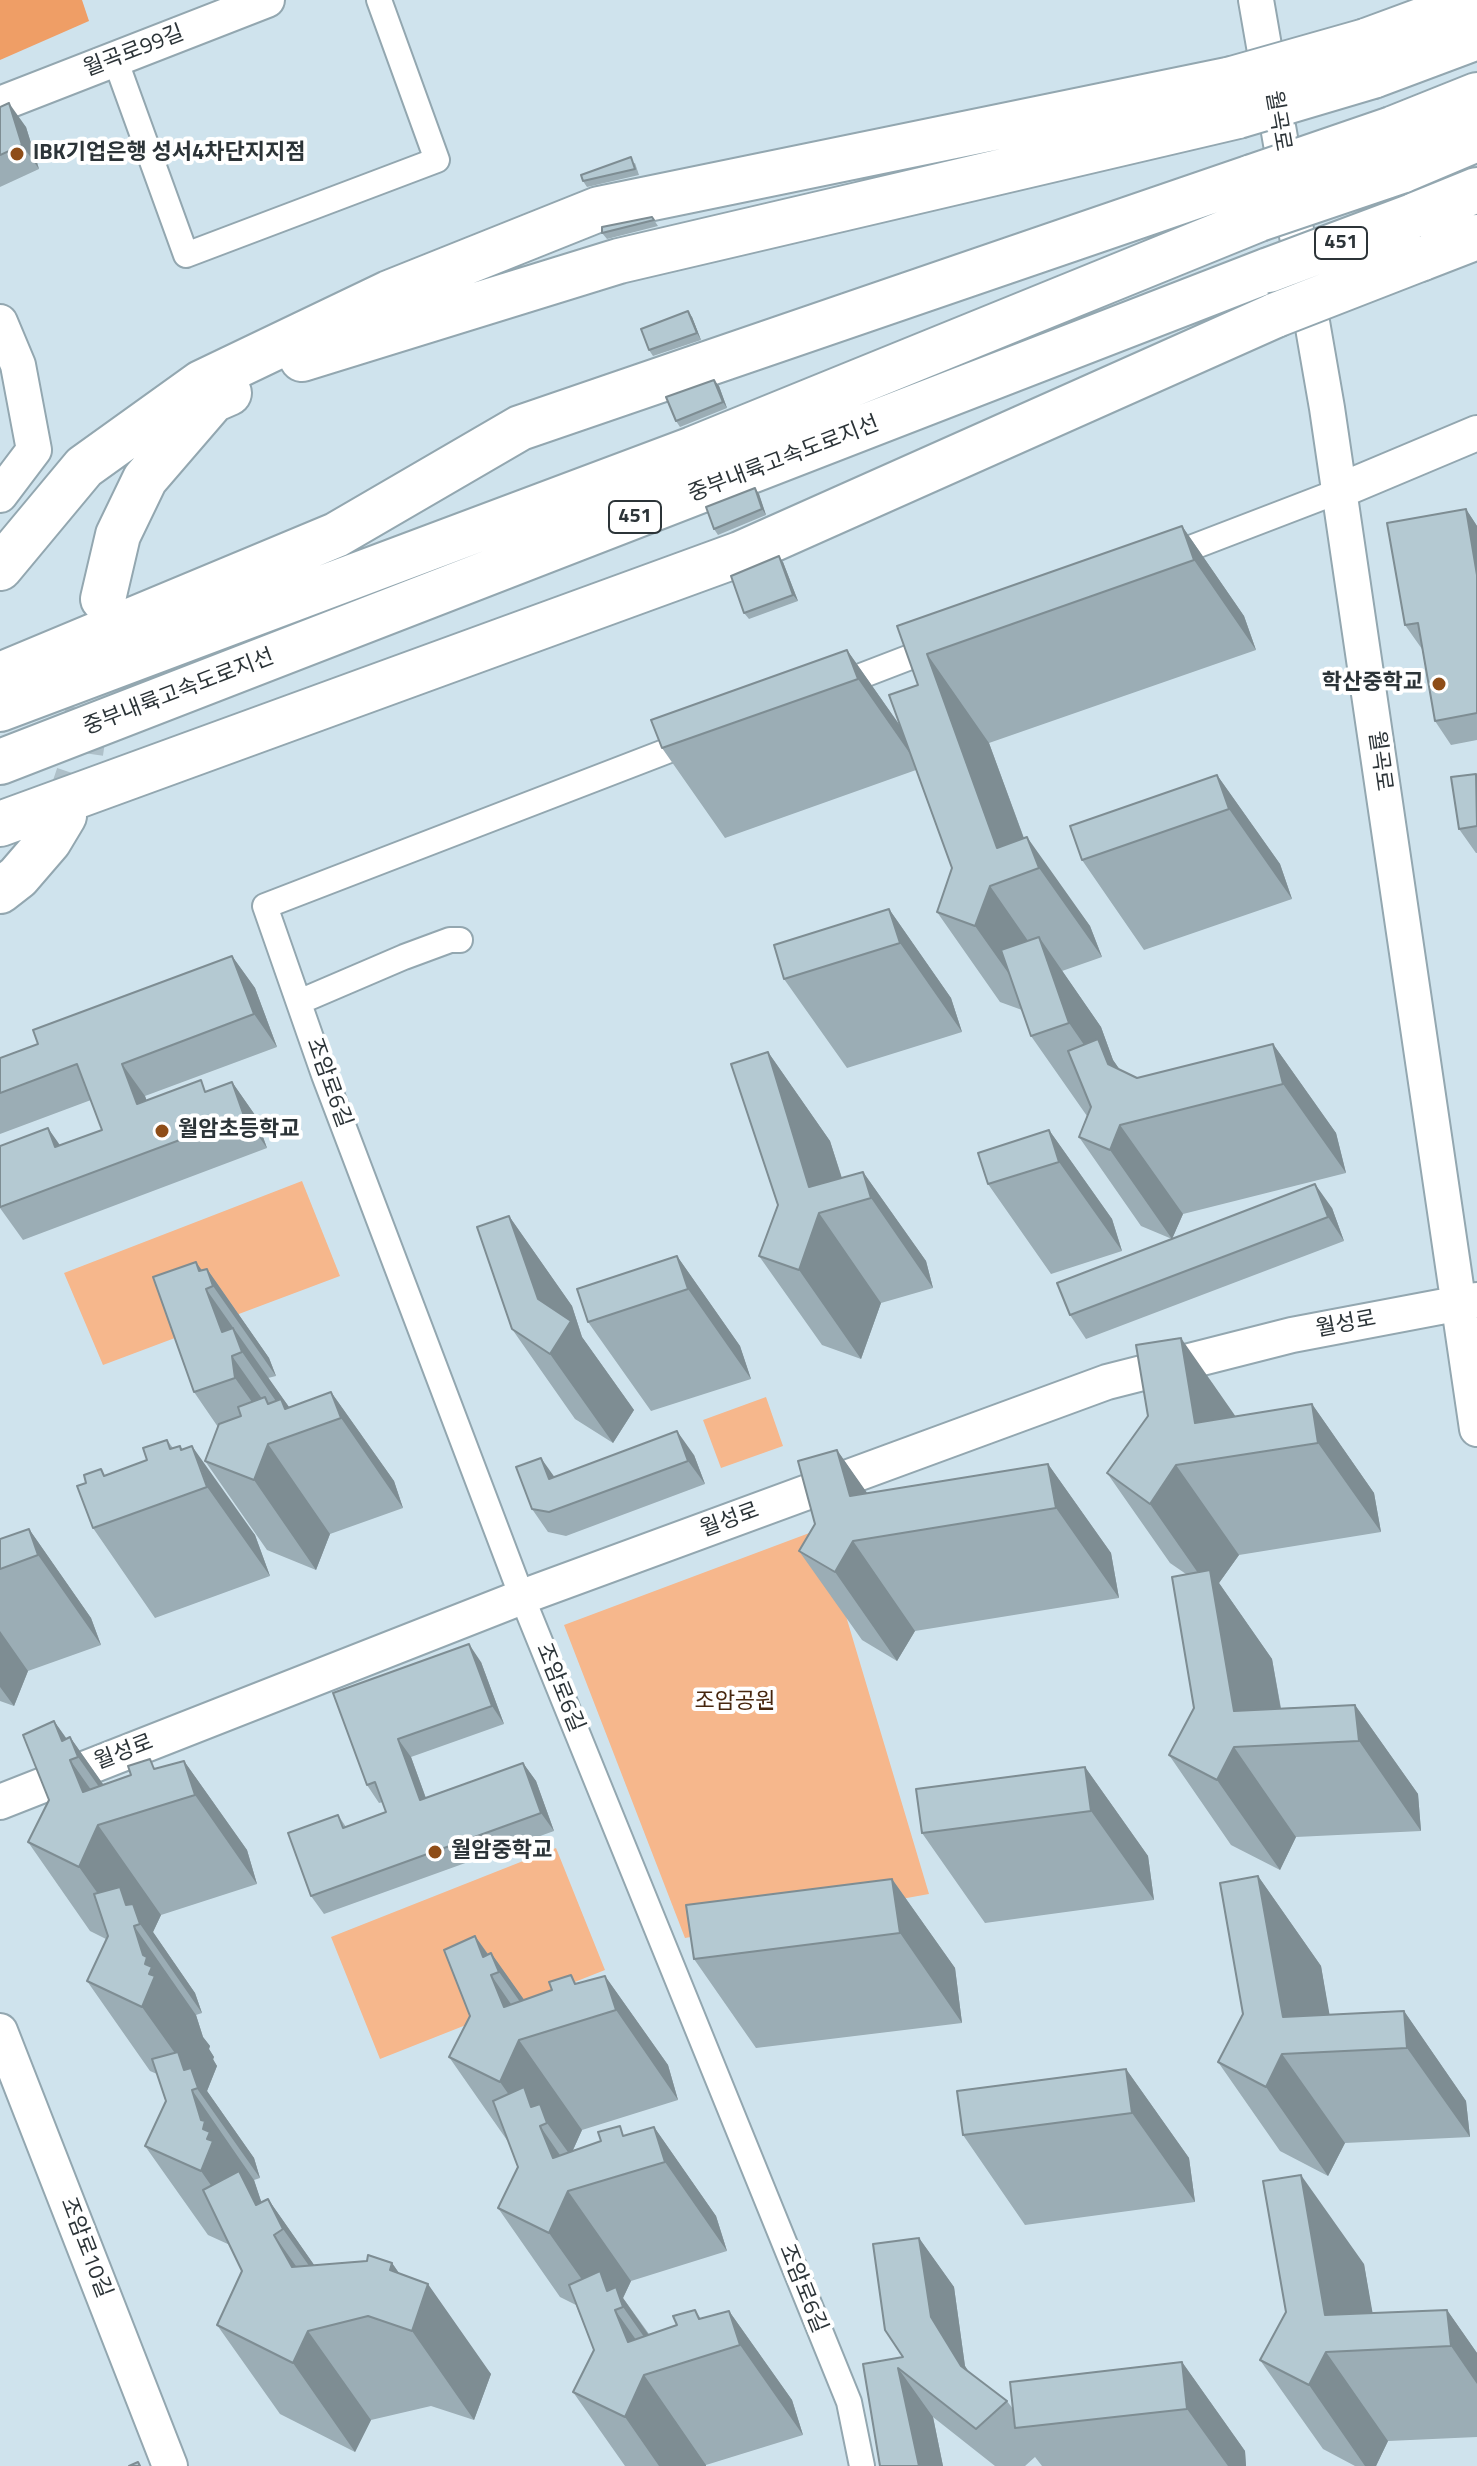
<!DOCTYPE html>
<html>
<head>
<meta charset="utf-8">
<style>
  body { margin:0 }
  canvas { display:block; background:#cfe3ed }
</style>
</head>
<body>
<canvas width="1477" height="2466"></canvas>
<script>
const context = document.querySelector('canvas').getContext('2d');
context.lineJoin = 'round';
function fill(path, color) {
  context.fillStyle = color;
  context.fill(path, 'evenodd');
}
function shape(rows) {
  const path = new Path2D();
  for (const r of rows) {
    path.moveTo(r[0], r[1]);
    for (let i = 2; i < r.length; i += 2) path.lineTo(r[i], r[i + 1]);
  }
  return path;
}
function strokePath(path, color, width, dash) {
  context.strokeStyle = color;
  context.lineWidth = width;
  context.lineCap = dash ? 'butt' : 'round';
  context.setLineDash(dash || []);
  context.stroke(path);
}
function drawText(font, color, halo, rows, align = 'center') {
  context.font = font + ' "Titillium Web","Noto Sans KR",sans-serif';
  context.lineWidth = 8;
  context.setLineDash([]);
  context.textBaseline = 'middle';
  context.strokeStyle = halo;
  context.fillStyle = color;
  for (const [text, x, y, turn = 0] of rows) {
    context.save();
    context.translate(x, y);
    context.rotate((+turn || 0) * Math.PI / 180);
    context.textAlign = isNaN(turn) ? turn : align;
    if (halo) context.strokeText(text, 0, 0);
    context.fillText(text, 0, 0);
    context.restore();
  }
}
fill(shape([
  [302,1181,340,1276,103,1365,64,1273],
  [766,1397,783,1446,721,1468,703,1420],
  [820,1529,929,1894,685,1938,564,1625],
  [556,1848,605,1970,380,2059,331,1937]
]), '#f6b78c');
fill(shape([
  [0,0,82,0,89,21,0,60]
]), '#ef9e66');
strokePath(shape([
  [64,816,78,775,97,642]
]), '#aec0c9', 44, [44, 22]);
const street = shape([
  [115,59,186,255,437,160,379,0],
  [1167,557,1339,491],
  [835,686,939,646],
  [693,741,265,906,324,1075,522,1597,849,2402,862,2466],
  [299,1002,404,957,450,940,460,940]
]);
const secondary = shape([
  [1256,0,1327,408,1477,1429],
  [0,104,267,0],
  [0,322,18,365,34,450,0,495],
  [1339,491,1477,433],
  [0,1802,522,1597,1107,1382,1292,1335,1477,1300],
  [0,2031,170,2466]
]);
const highway = shape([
  [1366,41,1477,0],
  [1373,76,1477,37],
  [1392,129,1477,95],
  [1401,171,1477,139],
  [1413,216,1477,190],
  [1420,259,1477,237],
  [302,359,619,261,1238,116],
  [0,568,84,467,201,383,389,293,599,209,1232,79],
  [103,599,118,535,145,479,213,400,229,393],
  [0,675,336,535,520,428,1252,177],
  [0,709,693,449,1259,219],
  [0,762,1269,270],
  [0,824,740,554,1276,315],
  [0,891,18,877,49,841,64,816]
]);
strokePath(street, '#93a7b0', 28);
strokePath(secondary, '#93a7b0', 38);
strokePath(highway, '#93a7b0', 48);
strokePath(street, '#fff', 24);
strokePath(secondary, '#fff', 34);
strokePath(highway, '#fff', 44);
const highwayBridge = shape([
  [1232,79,1366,41],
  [1238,116,1373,76],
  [1252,177,1392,129],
  [1259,219,1401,171],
  [1269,270,1413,216],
  [1276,315,1420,259]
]);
strokePath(highwayBridge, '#93a7b0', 48, []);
strokePath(highwayBridge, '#fff', 44);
fill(shape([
  [0,107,26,127,39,169,0,187],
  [635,163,639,175,587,187,583,181],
  [652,217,658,226,607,239,602,233],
  [692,317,701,340,653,356,649,350],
  [714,380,719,386,727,408,680,427,676,421],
  [755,488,759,494,766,515,718,535,714,529],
  [1466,509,1477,526,1477,740,1451,745,1435,721,1422,649,1405,625],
  [1182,526,1244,616,1256,650,989,743,1024,838,1090,926,1102,957,1062,971,1101,1027,1113,1060,1120,1070,1137,1078,1273,1044,1336,1133,1346,1173,1183,1214,1172,1239,1332,1208,1344,1241,1086,1339,1070,1315,1172,1239,1141,1226,1079,1137,1087,1116,1031,1036,1022,1010,1000,1002,937,912,952,868,916,770,725,838,662,748,847,650,901,727,918,685,897,626],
  [783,562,798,601,749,619,744,613],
  [1477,774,1477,853,1476,853,1459,829],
  [1217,775,1280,864,1292,899,1144,950,1082,860],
  [889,909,951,998,962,1032,847,1068,784,979],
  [232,956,255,988,277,1047,145,1096,146,1100,208,1091,232,1082,255,1115,267,1148,23,1240,0,1208,0,1146,60,1145,102,1130,91,1100,0,1134,0,1058,38,1044],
  [768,1052,830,1141,842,1178,863,1172,926,1261,933,1288,881,1303,861,1359,822,1345,759,1256,778,1205],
  [1049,1130,1112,1219,1122,1251,1051,1274,988,1184],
  [509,1216,572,1306,582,1337,634,1410,613,1443,575,1419,512,1329],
  [677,1256,740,1346,751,1379,651,1411,588,1322],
  [207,1269,269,1358,276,1376,268,1378,289,1407,331,1392,394,1481,403,1508,330,1534,316,1570,267,1550,205,1461,218,1427,194,1392,202,1270],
  [1312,1404,1374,1493,1381,1532,1239,1555,1219,1583,1272,1659,1281,1708,1355,1705,1418,1794,1421,1831,1296,1837,1280,1870,1231,1845,1169,1755,1194,1708,1186,1574,1170,1563,1107,1473,1236,1416],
  [167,1440,173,1448,183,1449,255,1535,270,1576,155,1618,93,1528,106,1475,147,1460],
  [837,1450,867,1494,1048,1464,1111,1553,1119,1598,915,1631,897,1661,862,1640,799,1551,815,1524],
  [694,1455,705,1484,566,1536,548,1532,532,1509,554,1477],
  [29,1529,91,1618,101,1645,28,1671,14,1706,0,1701,0,1539],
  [481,1662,504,1724,411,1757,426,1798,523,1763,536,1781,554,1831,324,1914,311,1896,338,1815,346,1827,386,1812,383,1802,379,1803,367,1785,333,1693],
  [54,1721,67,1739,70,1737,103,1784,184,1761,247,1850,257,1884,161,1915,153,1932,195,1993,202,2013,196,2015,203,2037,210,2046,209,2049,214,2057,213,2060,217,2066,207,2091,254,2158,260,2178,254,2180,261,2201,262,2202,268,2199,314,2265,392,2263,399,2273,491,2374,474,2420,431,2406,371,2420,355,2452,280,2414,217,2325,242,2271,230,2245,208,2235,145,2146,166,2101,157,2074,150,2071,87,1981,106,1939,90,1931,28,1842,49,1800],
  [1085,1767,1148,1856,1154,1900,985,1923,922,1833],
  [1258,1876,1321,1966,1329,2015,1404,2011,1466,2101,1470,2137,1345,2143,1328,2176,1280,2151,1218,2062,1243,2014],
  [892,1879,955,1968,962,2023,756,2048,694,1959],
  [475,1936,488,1954,491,1953,524,2000,605,1976,668,2065,678,2100,582,2130,573,2150,654,2127,716,2216,727,2251,631,2281,623,2298,649,2334,677,2325,695,2310,701,2319,729,2311,792,2400,803,2435,706,2465,706,2466,625,2466,573,2392,594,2350,576,2305,560,2297,498,2208,518,2167,509,2143,449,2057,470,2016],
  [1126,2069,1189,2158,1195,2202,1025,2225,963,2135],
  [919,2238,954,2287,965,2366,969,2372,1007,2401,1013,2409,1182,2362,1245,2451,1246,2466,1042,2466,1035,2457,1025,2466,995,2466,933,2417,943,2466,880,2466,863,2364,903,2357],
  [1364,2264,1372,2313,1447,2310,1477,2353,1477,2437,1388,2441,1376,2466,1355,2466,1323,2449,1260,2360,1286,2312]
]), '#9badb5');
fill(shape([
  [9,103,26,127,39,169,22,145],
  [688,311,692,317,701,340,697,333],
  [714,380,719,386,727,408,723,402],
  [755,488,759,494,766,515,762,509],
  [1466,509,1477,526,1477,575],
  [1182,526,1244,616,1256,650,1194,560],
  [779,556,783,562,798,601,793,595],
  [847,650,910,740,920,768,858,679],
  [927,654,989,743,1035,869,997,848],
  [1217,775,1280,864,1292,899,1229,809],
  [1027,837,1090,926,1102,957,1039,868],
  [990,886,1051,974,1039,937,1101,1027,1113,1060,1152,1116,1131,1113,1069,1023,1038,1015,975,926],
  [889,909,951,998,962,1032,900,943],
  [232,956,255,988,277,1047,254,1014],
  [1273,1044,1336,1133,1346,1173,1283,1084],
  [768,1052,830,1141,850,1204,809,1187],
  [122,1064,145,1096,160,1136,137,1104],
  [232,1082,255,1115,267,1148,244,1116],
  [1120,1125,1183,1214,1172,1239,1110,1150],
  [48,1128,71,1161,78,1180,55,1147],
  [1049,1130,1112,1219,1122,1251,1059,1162],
  [863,1172,926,1261,933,1288,871,1198],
  [1315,1184,1332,1208,1344,1241,1328,1217],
  [819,1213,881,1303,861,1359,799,1270],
  [509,1216,572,1306,582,1337,634,1410,613,1443,550,1354,538,1299],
  [677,1256,740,1346,751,1379,688,1289],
  [196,1262,213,1286,207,1269,269,1358,276,1376,213,1286,199,1271],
  [206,1289,296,1417,298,1433,242,1352,222,1332],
  [1181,1338,1243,1427,1195,1423],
  [232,1356,289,1437,279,1440,235,1378],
  [331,1392,394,1481,403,1508,341,1418],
  [1312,1404,1374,1493,1381,1532,1318,1443],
  [677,1431,694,1455,705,1484,688,1461],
  [268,1444,330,1534,316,1570,254,1480],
  [180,1446,206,1482,192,1446,255,1535,270,1576,181,1450],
  [837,1450,896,1534,850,1496],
  [541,1458,558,1482,549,1479],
  [1048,1464,1111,1553,1119,1598,1056,1508],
  [1176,1465,1239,1555,1219,1583,1272,1659,1287,1745,1234,1711,1212,1593,1150,1504],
  [29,1529,91,1618,101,1645,38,1555],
  [853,1541,915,1631,897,1661,835,1572],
  [0,1631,28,1671,14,1706,0,1687],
  [469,1644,481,1662,504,1724,492,1706],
  [1355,1705,1418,1794,1421,1831,1359,1741],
  [54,1721,75,1751,70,1737,126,1817,121,1818,78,1757,62,1741],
  [398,1739,411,1757,433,1818,420,1800],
  [1234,1747,1296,1837,1280,1870,1217,1780],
  [70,1760,113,1821,83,1792],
  [184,1761,247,1850,257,1884,195,1795],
  [523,1763,536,1781,554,1831,541,1813],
  [1085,1767,1148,1856,1154,1900,1091,1811],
  [98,1825,161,1915,153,1932,195,1993,202,2013,140,1924,134,1926,196,2015,203,2037,210,2046,209,2049,214,2057,213,2059,217,2066,207,2091,254,2158,260,2178,184,2070,182,2063,142,2007,149,1974,142,1956,79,1867],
  [1258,1876,1321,1966,1336,2051,1283,2017],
  [892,1879,955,1968,962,2023,900,1933],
  [475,1936,496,1966,491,1953,547,2032,542,2033,499,1972,483,1957],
  [491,1975,533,2036,504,2007],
  [605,1976,668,2065,678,2100,616,2010],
  [1404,2011,1466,2101,1470,2137,1407,2048],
  [519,2040,582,2130,573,2150,596,2183,591,2184,547,2123,540,2126,582,2187,575,2189,500,2082],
  [1282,2054,1345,2143,1328,2176,1266,2087],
  [1126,2069,1189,2158,1195,2202,1132,2113],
  [192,2090,254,2180,261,2201,268,2211,275,2232,263,2260,201,2171,207,2139],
  [654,2127,716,2216,727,2251,665,2162],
  [1301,2175,1364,2264,1379,2349,1325,2315],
  [568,2191,631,2281,623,2298,671,2367,666,2368,623,2307,615,2310,658,2371,650,2373,612,2322,549,2233],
  [268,2199,331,2289,346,2318,283,2229],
  [274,2235,337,2324,292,2267],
  [919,2238,954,2287,965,2366,996,2415,961,2366,931,2317],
  [392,2263,421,2305,428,2284,491,2374,474,2420,412,2331,390,2270],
  [1447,2310,1477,2353,1477,2384,1451,2346],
  [729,2311,792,2400,803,2435,740,2345],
  [308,2331,371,2420,355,2452,293,2363],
  [1326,2352,1388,2441,1376,2466,1365,2466,1309,2385],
  [1182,2362,1245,2451,1246,2466,1228,2466,1187,2409],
  [898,2368,933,2417,943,2466,919,2466],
  [644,2375,706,2465,706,2466,659,2466,625,2417]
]), '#7e8d93');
const building = shape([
  [9,103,22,145,0,155,0,107,9,103],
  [631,157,635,169,583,181,581,175,631,157],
  [652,217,654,220,602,233,602,227,652,217],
  [688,311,697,333,649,350,641,329,688,311],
  [714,380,723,402,676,421,666,397,714,380],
  [755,488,762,509,714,529,706,507,755,488],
  [1466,509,1477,575,1477,713,1435,721,1418,623,1405,625,1387,523,1466,509],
  [1182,526,1194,560,927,654,997,848,1027,837,1039,868,990,886,975,926,937,912,952,868,889,695,918,685,897,626,1182,526],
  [779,556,793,595,744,613,731,576,779,556],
  [847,650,858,679,662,748,651,720,847,650],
  [1476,774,1477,826,1459,829,1451,777,1476,774],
  [1217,775,1229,809,1082,860,1070,826,1217,775],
  [889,909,900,943,784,979,774,945,889,909],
  [1039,937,1069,1023,1031,1036,1001,950,1039,937],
  [232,956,254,1014,122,1064,137,1104,201,1080,205,1092,232,1082,244,1116,0,1207,0,1146,48,1128,55,1147,102,1130,77,1064,0,1093,0,1058,38,1044,33,1030,232,956],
  [1098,1039,1108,1064,1137,1078,1273,1044,1283,1084,1120,1125,1110,1150,1079,1137,1091,1107,1068,1051,1098,1039],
  [768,1052,809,1187,863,1172,871,1198,819,1213,799,1270,759,1256,778,1205,731,1064,768,1052],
  [1049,1130,1059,1162,988,1184,978,1153,1049,1130],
  [1315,1184,1328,1217,1070,1315,1057,1283,1315,1184],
  [509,1216,538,1299,571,1321,550,1354,512,1329,477,1227,509,1216],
  [677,1256,688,1289,588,1322,577,1289,677,1256],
  [196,1262,199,1271,207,1269,213,1286,206,1289,222,1332,233,1328,242,1352,232,1356,235,1378,194,1392,153,1277,196,1262],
  [1181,1338,1195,1423,1312,1404,1318,1443,1176,1465,1150,1504,1107,1473,1148,1416,1136,1345,1181,1338],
  [331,1392,341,1418,268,1444,254,1480,205,1461,219,1424,241,1416,238,1407,265,1397,268,1404,281,1399,285,1409,331,1392],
  [677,1431,688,1461,549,1512,532,1509,516,1467,541,1458,549,1479,677,1431],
  [167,1440,170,1449,180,1446,181,1450,192,1446,207,1487,93,1528,77,1486,86,1483,84,1475,101,1469,104,1476,147,1460,143,1448,167,1440],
  [837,1450,850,1496,1048,1464,1056,1508,853,1541,835,1572,799,1551,815,1524,798,1461,837,1450],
  [29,1529,38,1555,0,1569,0,1539,29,1529],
  [1210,1570,1234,1711,1355,1705,1359,1741,1234,1747,1217,1780,1169,1755,1194,1708,1172,1577,1210,1570],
  [469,1644,492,1706,398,1739,420,1800,523,1763,541,1813,311,1896,288,1833,338,1815,343,1828,386,1812,375,1782,367,1785,333,1693,469,1644],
  [54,1721,62,1741,70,1737,78,1757,70,1760,83,1792,131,1775,128,1766,150,1759,154,1769,184,1761,195,1795,98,1825,79,1867,28,1842,49,1800,23,1735,54,1721],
  [1085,1767,1091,1811,922,1833,916,1789,1085,1767],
  [1258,1876,1283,2017,1404,2011,1407,2048,1282,2054,1266,2087,1218,2062,1243,2014,1220,1883,1258,1876],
  [892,1879,900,1933,694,1959,686,1905,892,1879],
  [120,1887,126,1905,133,1904,140,1924,134,1926,143,1955,147,1957,145,1964,152,1967,149,1974,155,1976,142,2007,87,1981,108,1936,94,1894,120,1887],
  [475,1936,483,1957,491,1953,499,1972,491,1975,504,2007,552,1990,549,1982,571,1975,575,1984,605,1976,616,2010,519,2040,500,2082,449,2057,470,2016,444,1950,475,1936],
  [178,2052,184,2070,191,2068,198,2088,192,2090,201,2120,205,2121,203,2129,210,2132,207,2139,213,2141,201,2171,145,2146,166,2101,152,2059,178,2052],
  [1126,2069,1132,2113,963,2135,957,2091,1126,2069],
  [524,2087,531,2107,540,2104,547,2123,540,2126,553,2158,601,2141,598,2132,620,2126,623,2136,654,2127,665,2162,568,2191,549,2233,498,2208,518,2167,493,2101,524,2087],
  [239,2171,256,2205,268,2199,283,2229,274,2235,292,2267,367,2261,368,2255,392,2263,390,2270,428,2284,412,2331,368,2316,308,2331,293,2363,217,2325,242,2271,203,2190,239,2171],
  [1301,2175,1325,2315,1447,2310,1451,2346,1326,2352,1309,2385,1260,2360,1286,2312,1263,2181,1301,2175],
  [919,2238,931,2317,961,2366,1007,2401,976,2429,898,2368,919,2466,880,2466,863,2364,903,2357,885,2330,873,2244,919,2238],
  [600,2271,607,2291,616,2287,623,2307,615,2310,628,2342,677,2325,673,2316,695,2310,699,2319,729,2311,740,2345,644,2375,625,2417,573,2392,594,2350,569,2285,600,2271],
  [1182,2362,1187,2409,1015,2428,1010,2382,1182,2362],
  [138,2462,140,2466,129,2466,138,2462]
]);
fill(building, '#b4c9d2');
strokePath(building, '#7e8d93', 2);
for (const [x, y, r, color] of [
  [17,154,8,"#8e4d18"],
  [1439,684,8,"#8e4d18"],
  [162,1131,8,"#8e4d18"],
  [435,1852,8,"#8e4d18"]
]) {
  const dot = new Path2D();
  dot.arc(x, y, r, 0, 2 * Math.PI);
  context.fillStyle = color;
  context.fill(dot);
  strokePath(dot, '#fff', 3);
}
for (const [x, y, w] of [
  [1341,243,52],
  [635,517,52]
]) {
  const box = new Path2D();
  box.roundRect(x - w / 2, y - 16, w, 32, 6);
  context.fillStyle = '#fff';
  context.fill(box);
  strokePath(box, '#2c3438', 2);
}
drawText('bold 20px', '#2c3438', null, [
  ["451",1341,243],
  ["451",635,517]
]);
drawText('22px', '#2c3438', '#fff', [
  ["월곡로99길",134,52,-21],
  ["월곡로",1277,121,80],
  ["중부내륙고속도로지선",784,460,-21],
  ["중부내륙고속도로지선",179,693,-21],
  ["월곡로",1379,761,82],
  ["조암로6길",328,1083,70],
  ["월성로",1346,1325,-11],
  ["월성로",730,1521,-20],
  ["조암로6길",559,1688,68],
  ["월성로",124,1753,-21],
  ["조암로10길",85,2248,69],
  ["조암로6길",802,2289,68]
]);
drawText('bold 22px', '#2c3438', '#fff', [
  ["IBK기업은행 성서4차단지지점",33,154],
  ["학산중학교",1423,684,"right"],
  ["월암초등학교",178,1131],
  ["월암중학교",451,1852]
], 'left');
drawText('22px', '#46260e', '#fff', [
  ["조암공원",735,1703]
]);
</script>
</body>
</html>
